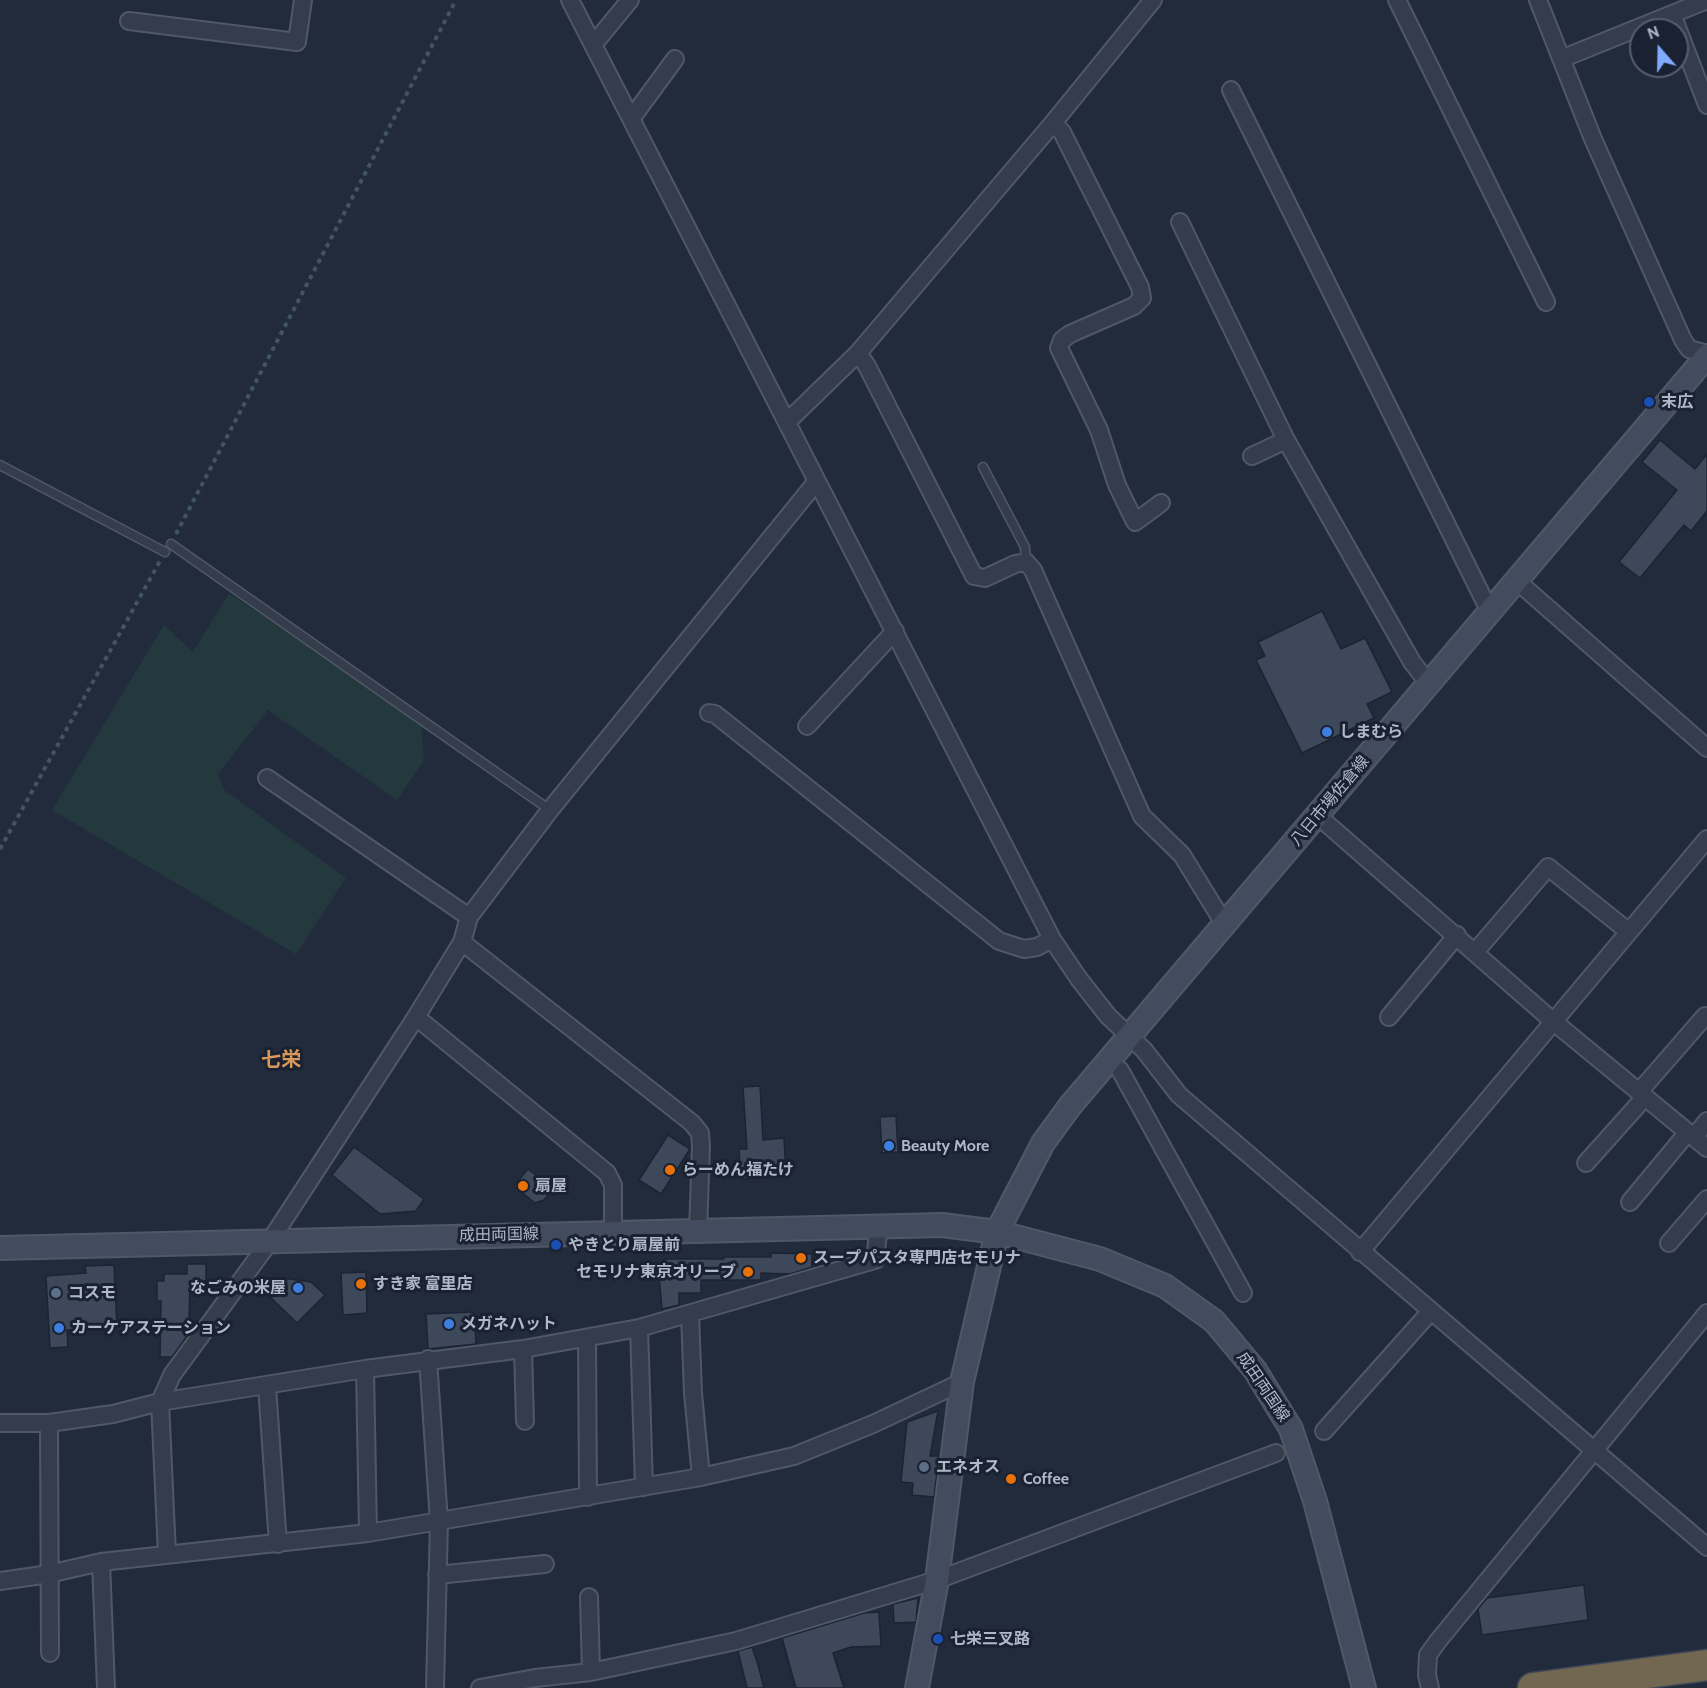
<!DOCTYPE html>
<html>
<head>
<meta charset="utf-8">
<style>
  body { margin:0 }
  #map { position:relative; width:1707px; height:1688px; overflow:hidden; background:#212b3c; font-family:Cabin,sans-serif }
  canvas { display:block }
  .north { position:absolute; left:1629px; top:18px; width:60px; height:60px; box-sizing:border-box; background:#1a2231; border:2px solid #565e6d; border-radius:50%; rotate:340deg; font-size:16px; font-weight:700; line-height:24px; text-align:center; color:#b0b8c8 }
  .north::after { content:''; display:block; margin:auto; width:21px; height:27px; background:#80aafd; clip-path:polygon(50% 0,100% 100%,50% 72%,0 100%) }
</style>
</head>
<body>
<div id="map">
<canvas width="1707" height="1688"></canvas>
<div class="north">N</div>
</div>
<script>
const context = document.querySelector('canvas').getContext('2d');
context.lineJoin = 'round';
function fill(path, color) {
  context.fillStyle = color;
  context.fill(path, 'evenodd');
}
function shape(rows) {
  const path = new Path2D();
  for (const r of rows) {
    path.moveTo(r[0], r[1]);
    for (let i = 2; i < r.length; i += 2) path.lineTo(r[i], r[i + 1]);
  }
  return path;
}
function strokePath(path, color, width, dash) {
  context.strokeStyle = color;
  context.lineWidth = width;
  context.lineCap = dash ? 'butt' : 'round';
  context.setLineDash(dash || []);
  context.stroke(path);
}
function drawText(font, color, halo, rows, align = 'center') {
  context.font = font + ' Cabin,"Noto Sans JP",sans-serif';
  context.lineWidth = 6;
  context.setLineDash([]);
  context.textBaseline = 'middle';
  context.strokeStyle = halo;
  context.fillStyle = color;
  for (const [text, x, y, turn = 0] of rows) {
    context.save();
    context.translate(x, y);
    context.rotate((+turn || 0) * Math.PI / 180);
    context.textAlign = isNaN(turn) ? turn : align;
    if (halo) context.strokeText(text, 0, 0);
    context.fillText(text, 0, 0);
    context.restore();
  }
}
fill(shape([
  [229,593,421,722,424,760,397,800,268,710,218,774,224,790,346,878,296,954,52,810,164,625,193,652]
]), '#23393d');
const building = shape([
  [1660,440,1695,469,1707,454,1707,511,1691,531,1684,525,1640,578,1619,562,1677,490,1642,462,1660,440],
  [1322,611,1341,649,1365,638,1392,692,1367,704,1374,718,1302,753,1256,660,1265,656,1258,642,1322,611],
  [760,1086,763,1140,784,1138,786,1176,741,1179,739,1149,747,1149,743,1087,760,1086],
  [896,1116,898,1152,882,1153,880,1117,896,1116],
  [668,1135,690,1149,661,1194,639,1180,668,1135],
  [354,1147,424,1199,416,1211,380,1214,332,1175,354,1147],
  [528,1169,553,1188,544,1200,535,1203,514,1186,528,1169],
  [771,1253,812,1254,812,1267,790,1274,761,1273,761,1280,701,1280,701,1293,679,1293,679,1305,662,1309,659,1275,662,1275,663,1259,724,1259,724,1257,771,1257,771,1253],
  [187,1264,206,1264,206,1281,190,1281,189,1321,198,1321,172,1357,160,1357,161,1301,157,1301,157,1281,164,1281,164,1274,187,1274,187,1264],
  [114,1265,117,1328,67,1330,68,1347,50,1348,46,1276,86,1273,85,1266,114,1265],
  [366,1272,367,1313,343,1315,341,1273,366,1272],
  [283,1278,311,1282,325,1295,297,1323,267,1294,283,1278],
  [474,1312,476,1344,428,1349,426,1314,474,1312],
  [938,1411,930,1456,939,1456,934,1497,912,1495,913,1483,901,1482,907,1422,938,1411],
  [1584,1585,1588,1620,1482,1635,1478,1609,1487,1598,1584,1585],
  [918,1598,916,1622,894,1623,893,1604,918,1598],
  [879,1612,881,1646,851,1647,833,1653,844,1688,796,1688,782,1638,864,1613,879,1612],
  [752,1647,758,1665,764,1688,747,1688,738,1651,752,1647]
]);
fill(building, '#3d495b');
strokePath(building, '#1c2433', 1.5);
const lane = shape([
  [0,465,165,552],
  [983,467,1025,547,1026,562],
  [171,544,550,810]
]);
const street = shape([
  [570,0,1052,939,1079,979,1108,1016,1144,1050,1179,1095,1707,1547],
  [1397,0,1546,302],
  [1538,0,1593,139,1683,340,1689,349,1707,354],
  [1672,14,1707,105],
  [129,21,297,42,303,0],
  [593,45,630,0],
  [1561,59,1707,0],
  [1231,90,1490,612],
  [631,119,675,59],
  [1053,123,1062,132,1140,287,1142,298,1134,306,1070,334,1062,340,1059,348,1099,430,1117,485,1135,522,1161,503],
  [1180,222,1286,440,1412,662,1429,684],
  [858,353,867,366,974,576,985,578,1015,564,1026,562,1033,570,1142,816,1182,855,1225,925],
  [787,422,858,353,1053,123,1153,0],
  [1252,456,1286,440],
  [1517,581,1707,748],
  [709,713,715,714,999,941,1024,949,1037,947,1052,939],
  [807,726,895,631],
  [267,778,469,917],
  [1318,816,1554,1022,1707,1148],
  [462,942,692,1123,700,1133,701,1146,698,1231],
  [1476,951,1548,867,1629,932],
  [416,1017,607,1173,613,1185,613,1232],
  [1389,1017,1457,935],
  [1120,1070,1243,1293],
  [1639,1092,1705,1016,1707,1018],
  [1694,1137,1707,1121],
  [1586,1163,1645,1097],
  [1630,1202,1688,1132],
  [1669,1243,1707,1199],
  [1360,1252,1707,839],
  [690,1314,693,1393,701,1477],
  [639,1328,644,1487],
  [587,1338,588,1497],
  [523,1349,525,1421],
  [428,1359,439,1522,435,1688],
  [365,1369,368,1533],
  [267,1386,278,1544],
  [0,1423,49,1423,113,1414,160,1402,365,1369,523,1349,639,1328,875,1260,879,1225],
  [49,1423,50,1653],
  [1324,1431,1431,1311],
  [167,1554,160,1402,172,1375,270,1241,416,1017,462,942,469,917,550,810,817,481],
  [101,1562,106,1688],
  [437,1575,545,1564],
  [0,1581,49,1574,101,1562,368,1533,701,1477,794,1456,873,1424,962,1382],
  [589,1597,591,1672],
  [480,1688,535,1678,591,1672,736,1641,937,1580,1276,1453],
  [1430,1688,1427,1675,1428,1655,1438,1641,1707,1313]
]);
const secondary = shape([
  [0,1248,942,1225,997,1232,1100,1259,1165,1286,1214,1321,1255,1370,1291,1429,1315,1501,1364,1688],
  [917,1688,937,1580,962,1382,997,1232,1043,1143,1070,1106,1707,356]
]);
const highway = shape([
  [1533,1688,1707,1665]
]);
strokePath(lane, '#505867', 11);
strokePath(street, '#505867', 20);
strokePath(secondary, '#505867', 26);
strokePath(highway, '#404857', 33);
strokePath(shape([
  [176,534,456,0],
  [0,849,160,561]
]), '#41565a', 4, [4.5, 4.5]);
strokePath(lane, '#353d4c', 8);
strokePath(street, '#353d4c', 16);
strokePath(secondary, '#434c5f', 22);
strokePath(highway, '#726751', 30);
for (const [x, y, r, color] of [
  [1649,402,6,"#1a4fb4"],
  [1327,732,6,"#3f7fe0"],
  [889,1146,6,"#3f7fe0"],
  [670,1170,6,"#e8710a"],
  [523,1186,6,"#e8710a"],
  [556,1245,6,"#1a4fb4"],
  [801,1258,6,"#e8710a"],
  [748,1272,6,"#e8710a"],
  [361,1284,6,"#e8710a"],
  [298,1288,6,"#3f7fe0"],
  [56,1293,6,"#5c6f8a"],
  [449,1324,6,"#3f7fe0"],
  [59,1328,6,"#3f7fe0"],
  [924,1467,6,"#5c6f8a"],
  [1011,1479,6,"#e8710a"],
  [938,1639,6,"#1a4fb4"]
]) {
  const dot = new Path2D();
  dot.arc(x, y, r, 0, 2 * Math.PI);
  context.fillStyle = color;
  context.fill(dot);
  strokePath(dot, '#1a2231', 2);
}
drawText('bold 16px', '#b0b8c8', '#1a2231', [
  ["末広",1661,402],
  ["しまむら",1339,732],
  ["Beauty More",901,1146],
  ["らーめん福たけ",682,1170],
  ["扇屋",535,1186],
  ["やきとり扇屋前",568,1245],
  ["スープパスタ専門店セモリナ",813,1258],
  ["セモリナ東京オリーブ",736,1272,"right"],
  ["すき家 富里店",373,1284],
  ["なごみの米屋",286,1288,"right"],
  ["コスモ",68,1293],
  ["メガネハット",461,1324],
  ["カーケアステーション",71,1328],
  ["エネオス",936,1467],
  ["Coffee",1023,1479],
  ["七栄三叉路",950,1639]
], 'left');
drawText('16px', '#b0b8c8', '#1a2231', [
  ["八日市場佐倉線",1330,801,-50],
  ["成田両国線",499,1235,-1],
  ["成田両国線",1263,1387,56]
]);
drawText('bold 20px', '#d9975a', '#1a2231', [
  ["七栄",281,1060]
]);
</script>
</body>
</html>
